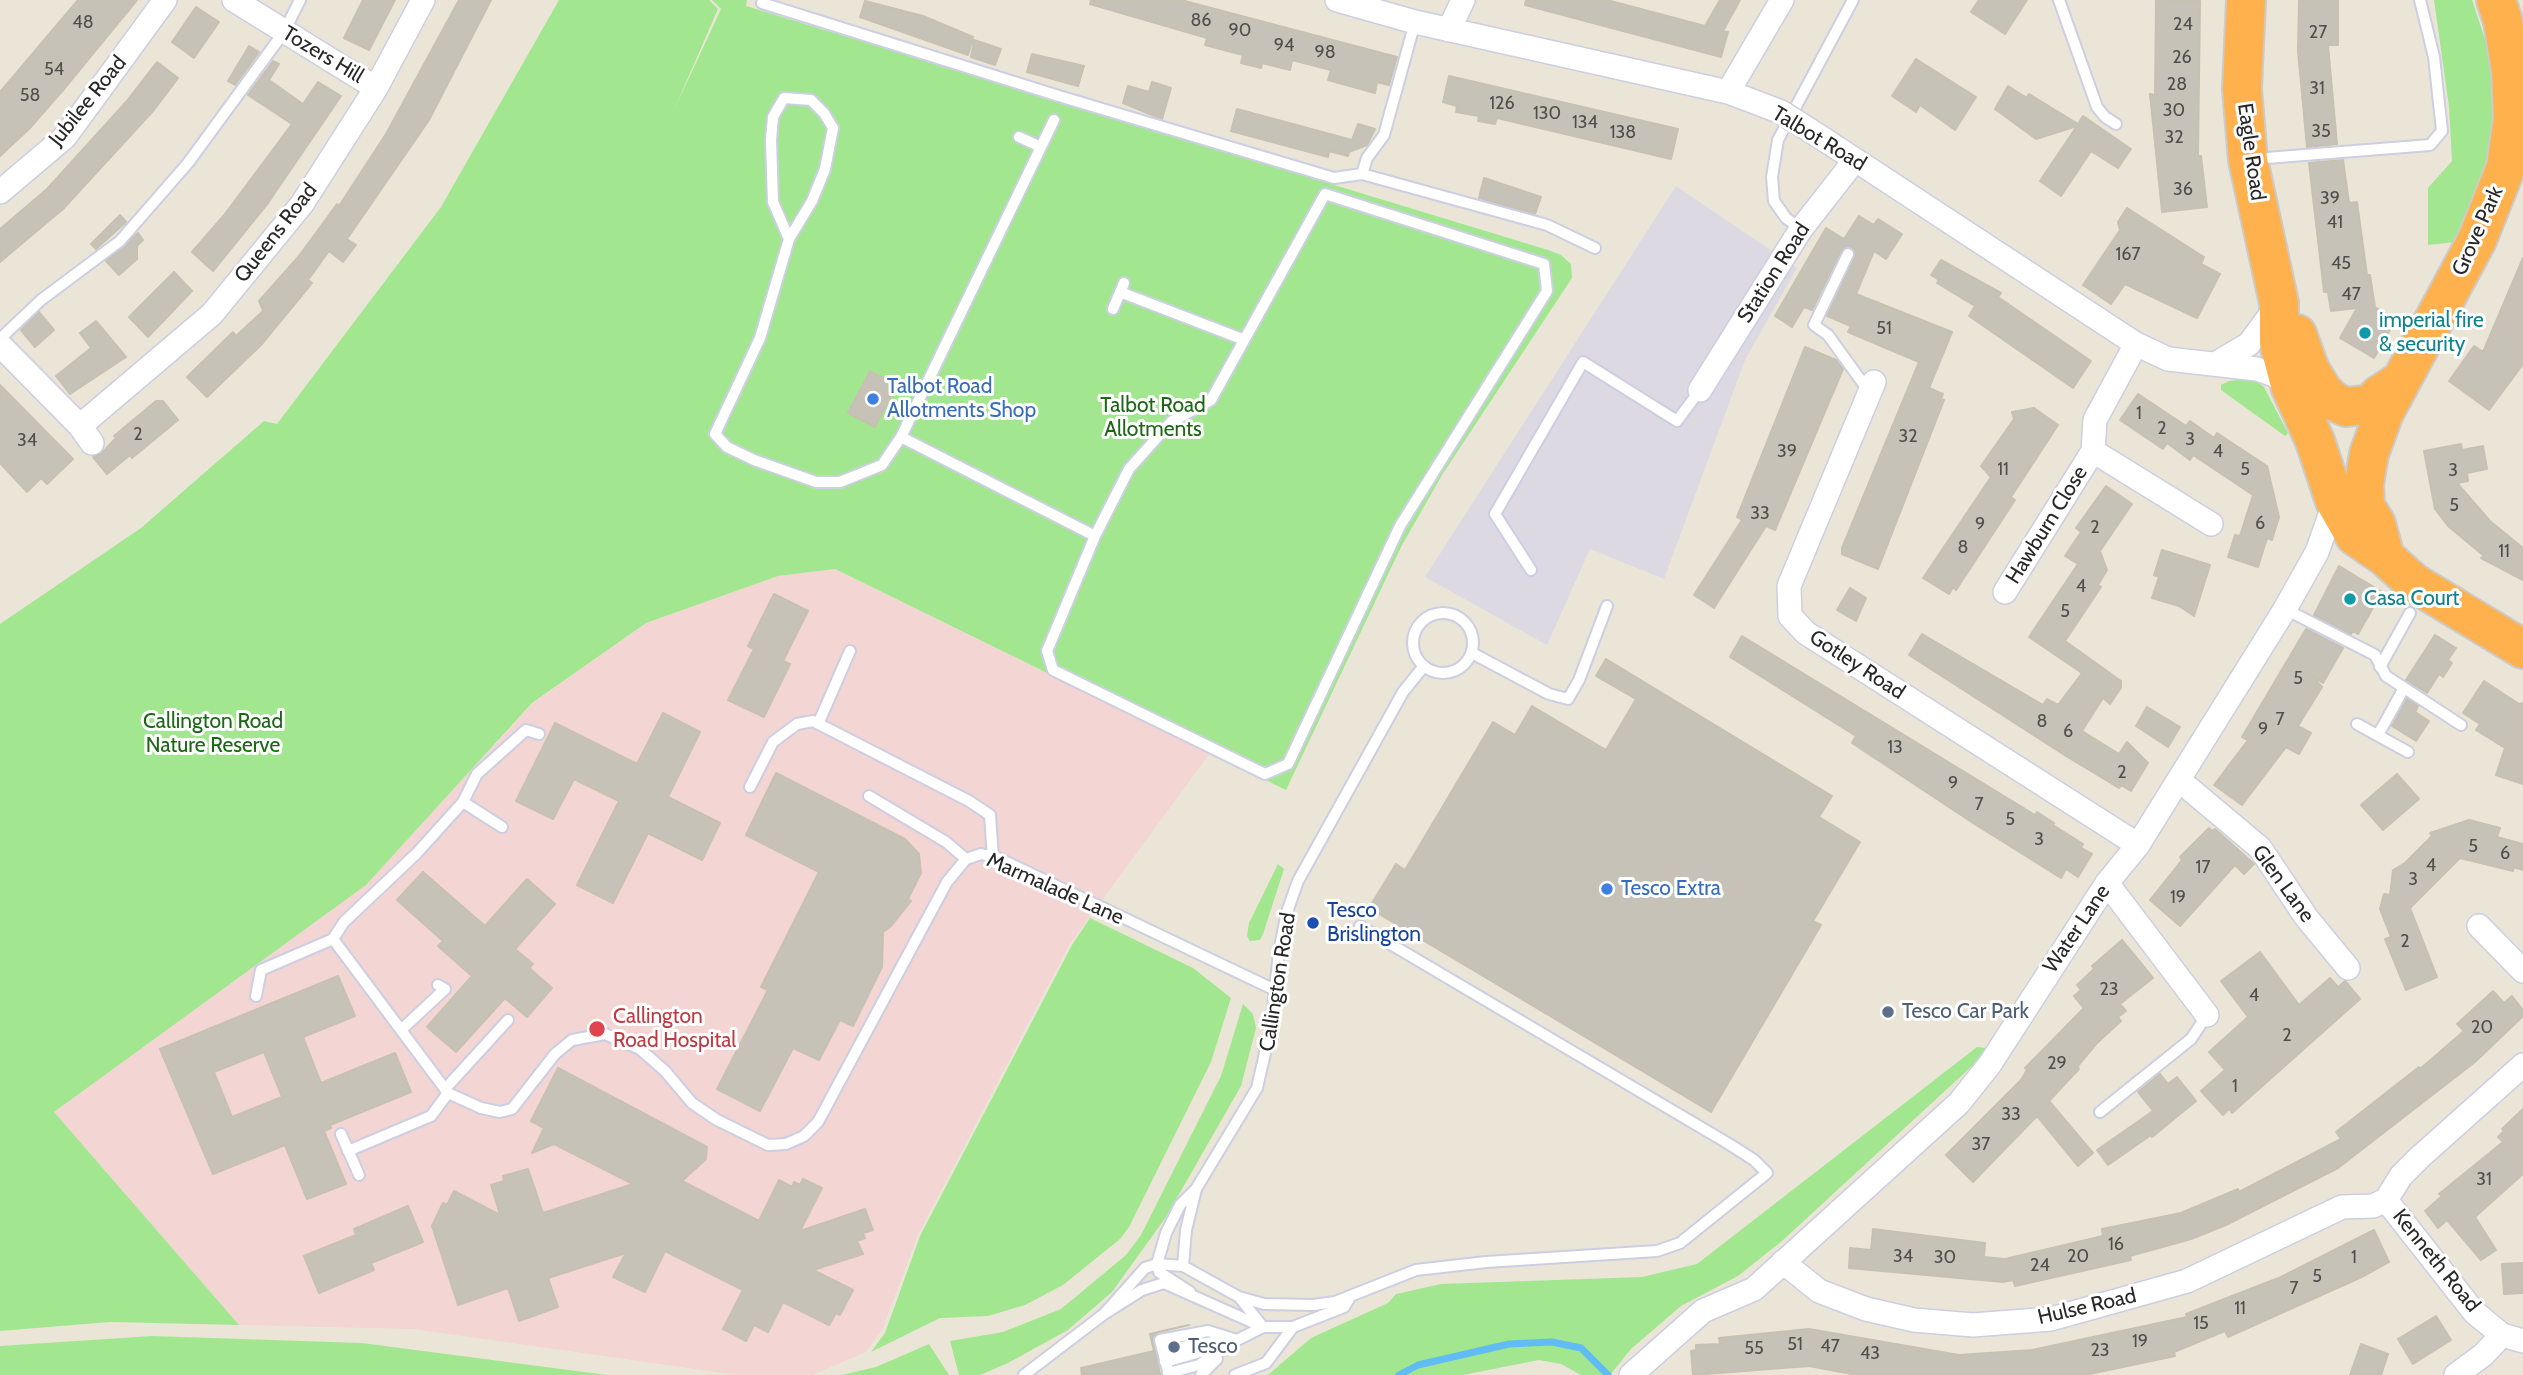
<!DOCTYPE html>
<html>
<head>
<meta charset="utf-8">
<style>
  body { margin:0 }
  canvas { display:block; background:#ebe5d7 }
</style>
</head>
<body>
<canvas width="2523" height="1375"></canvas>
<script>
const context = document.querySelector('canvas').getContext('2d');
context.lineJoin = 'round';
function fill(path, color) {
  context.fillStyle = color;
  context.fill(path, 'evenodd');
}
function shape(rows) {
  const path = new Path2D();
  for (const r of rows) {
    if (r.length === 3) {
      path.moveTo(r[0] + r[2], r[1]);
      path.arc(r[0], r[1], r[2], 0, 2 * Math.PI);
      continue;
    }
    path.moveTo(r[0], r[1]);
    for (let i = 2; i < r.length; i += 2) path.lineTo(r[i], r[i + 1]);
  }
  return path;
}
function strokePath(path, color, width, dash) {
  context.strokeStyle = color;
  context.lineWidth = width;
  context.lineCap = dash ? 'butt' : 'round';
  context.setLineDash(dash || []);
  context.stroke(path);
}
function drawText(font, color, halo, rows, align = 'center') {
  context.font = font + ' Cabin,sans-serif';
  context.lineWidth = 6;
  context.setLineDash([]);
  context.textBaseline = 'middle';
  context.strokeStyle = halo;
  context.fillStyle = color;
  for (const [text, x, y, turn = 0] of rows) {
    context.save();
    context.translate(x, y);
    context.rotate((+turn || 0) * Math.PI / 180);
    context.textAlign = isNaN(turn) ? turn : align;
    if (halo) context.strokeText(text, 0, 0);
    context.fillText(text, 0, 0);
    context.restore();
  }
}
fill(shape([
  [1676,186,1797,268,1745,360,1664,579,1590,549,1547,645,1425,577]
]), '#ddd9e3');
fill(shape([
  [834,569,1210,753,1069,945,918,1235,882,1330,866,1352,812,1375,738,1375,413,1329,239,1325,54,1112,366,885,533,703,646,623,778,576]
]), '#f3d5d3');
fill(shape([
  [559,0,709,0,718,9,674,110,721,9,712,0,747,0,746,6,1548,250,1561,255,1571,264,1572,278,1442,475,1401,547,1286,790,835,569,778,576,646,623,532,703,366,885,54,1112,239,1325,110,1322,0,1331,0,624,141,528,264,421,277,424,441,207],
  [2434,0,2472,0,2487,45,2494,92,2490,150,2464,230,2455,242,2428,245,2428,188,2452,161,2449,107],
  [2245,379,2256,381,2264,387,2288,433,2285,436,2221,390,2221,385,2229,381],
  [1278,864,1284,869,1263,934,1260,940,1250,941,1247,936,1249,923],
  [1090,918,1193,968,1231,998,1211,1062,1129,1227,1120,1239,1063,1285,1025,1305,988,1316,940,1318,871,1352,885,1333,920,1236,1072,945],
  [1243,1004,1253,1014,1256,1028,1241,1086,1166,1217,1112,1292,1068,1330,1008,1363,980,1375,959,1375,950,1341,1003,1332,1061,1309,1126,1255,1141,1235,1221,1076],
  [1977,1047,1986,1048,1971,1067,1782,1241,1738,1276,1681,1306,1631,1349,1610,1375,1581,1375,1561,1364,1539,1360,1463,1375,1268,1375,1311,1338,1388,1303,1396,1294,1441,1284,1642,1277,1697,1264],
  [152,1336,362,1343,607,1375,0,1375,0,1346],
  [929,1344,949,1375,842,1375,876,1367]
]), '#a2e78f');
strokePath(shape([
  [1399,1375,1418,1365,1509,1344,1552,1342,1581,1348,1608,1375]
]), '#61bcf6', 7);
const building = shape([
  [78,0,137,0,64,89,29,129,0,156,0,92,78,0],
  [363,0,395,0,369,50,344,38,363,0],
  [459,0,491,0,429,120,347,239,356,245,343,262,329,251,308,280,312,283,261,345,207,397,187,377,233,332,236,336,263,311,259,301,299,256,337,204,339,206,386,134,459,0],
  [1091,0,1181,0,1397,57,1389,85,1377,82,1375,93,1328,80,1331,70,1292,60,1290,70,1262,63,1261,68,1241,63,1243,55,1205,45,1207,38,1090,4,1091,0],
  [1526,0,1607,0,1705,26,1720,0,1740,0,1723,31,1728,32,1721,57,1525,5,1526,0],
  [1979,0,2027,0,2005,34,1971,12,1979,0],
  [2156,0,2200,1,2198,156,2201,156,2207,207,2162,212,2150,94,2155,95,2156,0],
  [2299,0,2338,0,2338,45,2328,45,2337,144,2307,147,2298,51,2299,0],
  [865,1,923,16,973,37,968,55,860,17,865,1],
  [196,7,219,22,194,58,172,42,196,7],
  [974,40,1001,49,995,65,971,57,974,40],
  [249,46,259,52,235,85,228,81,249,46],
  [1032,54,1084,66,1078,86,1027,72,1032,54],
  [1916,59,1976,97,1955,130,1920,105,1916,112,1892,96,1916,59],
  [273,61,279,64,269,80,303,104,318,82,341,96,268,203,213,271,192,252,225,214,292,124,248,95,273,61],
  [157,62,178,78,154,110,63,209,0,262,0,229,47,189,126,102,157,62],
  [1449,76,1678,129,1671,159,1497,118,1495,124,1478,121,1479,116,1456,112,1457,106,1443,102,1449,76],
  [1152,82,1171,88,1162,119,1123,103,1128,86,1149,92,1152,82],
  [2008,86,2027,98,2029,94,2078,124,2083,116,2131,149,2118,168,2091,151,2061,196,2040,181,2077,126,2036,139,1995,109,2008,86],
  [1237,109,1352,140,1358,124,1375,129,1367,145,1349,152,1348,156,1329,151,1328,157,1231,131,1237,109],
  [2343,160,2349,203,2357,202,2367,275,2370,275,2375,307,2388,315,2383,324,2391,328,2374,358,2340,338,2357,308,2331,311,2328,292,2324,292,2309,163,2343,160],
  [1484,178,1541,197,1535,214,1479,198,1484,178],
  [2127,208,2204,257,2201,264,2220,274,2197,318,2125,284,2111,304,2083,285,2120,230,2118,222,2127,208],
  [120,215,126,222,96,249,91,244,120,215],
  [1859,216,1874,225,1878,219,1902,234,1886,259,1874,251,1856,294,1952,332,1929,388,1943,394,1941,399,1944,400,1878,569,1842,554,1842,548,1919,362,1848,332,1851,326,1827,316,1855,257,1855,250,1851,247,1841,251,1812,310,1804,307,1792,327,1775,316,1826,228,1844,239,1859,216],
  [138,233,143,240,137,246,137,259,119,275,106,261,138,233],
  [2523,258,2523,364,2489,410,2449,381,2474,346,2483,352,2523,258],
  [1941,260,2001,293,1998,297,2091,361,2073,388,1969,316,1975,306,1937,283,1939,280,1931,275,1941,260],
  [174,272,192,291,148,337,129,317,174,272],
  [39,312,54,330,35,347,21,330,39,312],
  [96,321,126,357,70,394,56,376,91,348,80,333,96,321],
  [1805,347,1836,360,1843,369,1775,530,1766,526,1714,608,1694,595,1742,520,1737,517,1805,347],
  [870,371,897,385,875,427,848,413,870,371],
  [0,385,73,459,47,484,41,478,27,492,0,463,0,385],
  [2138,394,2186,426,2190,421,2214,438,2217,433,2267,466,2279,517,2272,540,2267,538,2258,567,2228,557,2235,535,2240,536,2253,495,2193,455,2190,460,2167,443,2163,449,2120,420,2138,394],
  [156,401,163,401,178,420,132,458,130,455,107,474,93,457,101,454,116,438,114,436,156,401],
  [2034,408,2058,425,2011,497,2015,500,1956,590,1953,587,1949,594,1923,578,1991,477,1981,466,2014,419,2012,412,2034,408],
  [2461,444,2462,450,2483,446,2487,469,2467,473,2468,481,2457,483,2490,521,2523,548,2523,580,2481,558,2484,556,2448,526,2435,509,2424,451,2461,444],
  [2106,486,2132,504,2100,551,2107,570,2098,585,2101,587,2065,641,2121,681,2121,688,2110,704,2103,698,2082,731,2119,754,2127,742,2148,763,2131,791,2121,785,2119,788,2066,756,1909,655,1922,634,2043,705,2047,699,2058,705,2082,673,2029,637,2078,564,2065,556,2081,532,2076,528,2106,486],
  [2162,550,2210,565,2194,616,2179,606,2152,598,2159,577,2154,575,2162,550],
  [2339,566,2382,592,2358,634,2353,631,2351,634,2314,615,2339,566],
  [1850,588,1866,598,1856,621,1837,610,1850,588],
  [774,594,808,611,783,661,790,664,764,717,728,700,754,649,748,646,774,594],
  [2306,629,2343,648,2323,683,2312,676,2322,687,2298,726,2311,733,2299,754,2286,747,2242,805,2214,785,2248,740,2242,737,2306,629],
  [2435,635,2456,648,2448,660,2452,663,2443,677,2439,674,2427,693,2406,680,2435,635],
  [1742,636,2035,815,2037,812,2054,823,2053,825,2083,844,2081,848,2092,854,2078,877,2066,869,2061,878,1973,823,1852,743,1856,736,1730,657,1742,636],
  [1606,659,1832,796,1819,817,1860,842,1813,921,1821,925,1711,1112,1369,908,1396,864,1405,870,1493,722,1515,735,1532,706,1606,750,1636,699,1596,676,1606,659],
  [2484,681,2519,704,2523,703,2523,784,2496,775,2505,748,2476,730,2480,724,2463,713,2484,681],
  [2407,699,2418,706,2415,712,2429,721,2416,741,2392,726,2407,699],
  [2147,707,2180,727,2168,747,2136,726,2147,707],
  [663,713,700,732,668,797,720,823,702,860,648,833,613,903,577,885,619,801,574,779,553,819,516,801,555,723,637,764,663,713],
  [776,773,905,839,919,854,921,873,908,899,911,901,891,926,883,932,882,967,853,1026,840,1020,819,1060,793,1048,760,1111,717,1089,768,990,761,987,819,872,746,835,776,773],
  [2397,774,2419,799,2383,830,2361,805,2397,774],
  [2469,820,2500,828,2497,837,2523,844,2523,870,2514,867,2513,871,2460,858,2410,908,2437,977,2406,990,2385,939,2391,937,2380,909,2384,894,2390,895,2393,870,2405,863,2432,836,2430,833,2469,820],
  [2209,828,2212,831,2215,829,2254,864,2244,874,2235,865,2180,926,2150,900,2182,860,2180,857,2209,828],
  [423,872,485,926,527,879,555,904,515,949,533,964,529,968,552,988,527,1017,505,998,456,1052,427,1027,472,976,438,946,443,941,397,900,423,872],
  [2122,940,2153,978,2120,1004,2126,1011,2118,1017,2121,1021,2096,1044,2077,1067,2079,1069,2049,1101,2093,1153,2078,1166,2037,1116,1973,1182,1946,1155,2021,1080,2027,1070,2025,1068,2084,1008,2074,996,2081,990,2077,985,2094,969,2092,966,2122,940],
  [2260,952,2299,1005,2330,978,2338,987,2345,981,2360,999,2232,1113,2229,1109,2223,1115,2201,1091,2225,1070,2209,1052,2248,1017,2221,981,2260,952],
  [338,976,355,1016,303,1037,321,1083,395,1053,411,1092,330,1125,331,1128,324,1131,346,1184,307,1199,285,1145,213,1174,160,1049,338,976],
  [264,1052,282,1097,232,1117,214,1072,264,1052],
  [2493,991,2504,1003,2512,996,2523,1010,2523,1016,2475,1062,2338,1168,2226,1225,2191,1239,2130,1256,2131,1260,2015,1286,2013,1280,2003,1282,1849,1268,1850,1248,1871,1250,1873,1229,1985,1243,1984,1257,2005,1259,2103,1236,2102,1229,2181,1213,2238,1189,2239,1192,2341,1139,2336,1132,2419,1067,2420,1069,2464,1031,2457,1024,2493,991],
  [558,1068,707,1147,706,1159,682,1181,759,1221,779,1180,792,1187,794,1182,800,1185,803,1179,822,1188,800,1231,865,1209,873,1230,863,1233,865,1238,857,1241,863,1254,813,1270,853,1290,840,1315,836,1313,829,1325,783,1302,768,1332,754,1325,746,1341,723,1329,743,1290,665,1251,645,1292,613,1277,626,1253,548,1278,558,1307,519,1321,508,1288,458,1305,432,1226,443,1203,447,1205,454,1191,500,1215,491,1185,504,1181,503,1176,528,1169,543,1213,633,1184,554,1144,532,1153,544,1128,531,1121,558,1068],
  [2160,1074,2168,1084,2177,1077,2196,1101,2152,1137,2151,1135,2108,1165,2097,1150,2153,1111,2138,1092,2160,1074],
  [2523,1109,2523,1174,2475,1217,2496,1250,2481,1260,2447,1220,2438,1228,2425,1211,2442,1196,2439,1194,2503,1142,2498,1137,2504,1131,2502,1129,2523,1109],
  [408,1206,423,1242,371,1263,374,1270,319,1293,304,1256,356,1235,354,1229,408,1206],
  [2374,1230,2389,1262,2364,1276,2228,1337,2225,1331,2174,1352,2175,1356,2085,1375,1857,1375,1809,1366,1693,1375,1691,1351,1696,1350,1696,1345,1720,1344,1719,1338,1809,1329,1959,1355,2032,1350,2187,1317,2186,1314,2281,1277,2374,1230],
  [2523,1263,2523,1293,2504,1294,2502,1264,2523,1263],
  [2436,1316,2451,1340,2413,1364,2398,1339,2436,1316],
  [1189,1325,1158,1332,1153,1337,1160,1375,1082,1375,1081,1368,1154,1351,1150,1334,1189,1325],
  [2361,1344,2388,1354,2381,1375,2350,1375,2361,1344]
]);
fill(building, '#c6c2b7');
strokePath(building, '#c6c1b1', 2);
const lane = shape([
  [2059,0,2097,107,2105,117,2116,124],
  [762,3,1062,97,1334,178,1362,174,1547,225,1595,248],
  [1019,137,1041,147],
  [2254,159,2430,145,2442,131,2434,57,2420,0],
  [1362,174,1367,158,1384,135,1415,22],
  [1801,229,1786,218,1774,201,1772,177,1778,140,1853,0],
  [789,239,773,202,771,140,773,117,784,98,811,100,824,113,833,128,825,169,812,201,789,239,760,338,715,434,727,447,754,460,816,482,840,482,882,465,901,437,1054,120],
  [1848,254,1814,325,1828,335,1870,393],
  [1120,292,1242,339],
  [1113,309,1124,283],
  [0,339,41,300,120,241,188,163,284,32,300,0],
  [901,437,1095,536,1047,651,1053,670,1265,774,1288,764,1400,526,1547,291,1544,264,1325,194,1211,400,1171,422,1129,469,1095,536],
  [1531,570,1495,514,1583,362,1677,421,1700,390],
  [2285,609,2375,655,2386,676,2461,725],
  [1443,643,30],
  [1472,653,1549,694,1568,699,1579,680,1607,606],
  [2380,667,2410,613],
  [818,724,850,651],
  [2357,724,2408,752],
  [2378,735,2404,688],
  [750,787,773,742,797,724,813,721,969,801,990,815,993,858],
  [869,796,946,842,966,859],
  [463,802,502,827],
  [333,939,448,1093,481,1108,500,1112,512,1109,555,1054,572,1040,605,1034,640,1049,665,1071,692,1103,717,1120,768,1145,786,1144,804,1136,818,1122,947,882,966,859,981,854,998,858,1275,990],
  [256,996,261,970,333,939,344,922,417,853,463,802,477,774,526,730,539,734],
  [401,1030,445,989,438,985],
  [445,1089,508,1020],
  [2100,1112,2191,1039,2207,1015],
  [341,1134,359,1175],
  [348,1151,431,1116,448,1093],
  [1183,1266,1186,1230,1196,1189],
  [1190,1292,1159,1272,1157,1264,1183,1266,1239,1297,1264,1304,1313,1305,1335,1302,1416,1270,1486,1262,1657,1251,1680,1243,1767,1173,1754,1160,1729,1144,1360,926],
  [1104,1314,1145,1268,1157,1264,1166,1233,1180,1205,1196,1189,1257,1088,1271,1027,1279,952,1287,912,1298,881,1403,692,1424,666],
  [1163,1352,1194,1344,1230,1341],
  [1165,1362,1221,1346],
  [1168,1373,1199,1365,1237,1340],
  [1024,1375,1104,1314,1142,1290,1164,1283,1263,1327,1293,1327,1344,1307,1349,1299],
  [1169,1375,1160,1340,1208,1331,1237,1340,1263,1327,1239,1297],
  [1201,1375,1217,1359],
  [1235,1375,1266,1363,1293,1327]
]);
const street = shape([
  [234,0,376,88],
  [1337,0,1415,22,1728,92,1747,99],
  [1449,30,1463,0],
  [1728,92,1782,0],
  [1825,140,2136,344,2168,359,2257,369,2274,375,2291,388],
  [0,192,65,137,165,0],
  [0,345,80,426,92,443],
  [2217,363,2249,344,2277,306],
  [1874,382,1789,586,1790,616,1806,633,2138,845],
  [1700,390,1801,229,1855,160],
  [80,426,212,314,302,204,376,88,423,0],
  [2093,451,2211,524],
  [2005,592,2093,451,2095,420,2136,344],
  [2179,780,2260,848,2306,917,2348,968],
  [2107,883,2207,1015],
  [2479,926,2523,971],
  [2386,1200,2474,1312,2502,1335,2523,1341],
  [2386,1200,2401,1176,2420,1157,2523,1065],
  [1783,1262,1819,1291,1866,1309,1914,1320,1973,1325,2051,1319,2187,1281,2342,1207,2373,1206,2386,1200],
  [1631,1375,1703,1311,1754,1289,1959,1103,1990,1064,2107,883,2138,845,2285,609,2317,552,2335,501],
  [2456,1375,2483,1355,2502,1335]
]);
const highway = shape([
  [2246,0,2242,89,2248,160,2279,303,2279,343,2291,388,2315,441,2335,501,2355,536,2384,556,2414,583,2523,649],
  [2297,334,2310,370,2323,391,2333,401,2346,407,2371,404,2379,395,2399,382],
  [2383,550,2376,524,2365,506,2364,484,2369,454,2384,413,2477,240,2506,167,2513,118,2511,71,2503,21,2496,0]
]);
strokePath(lane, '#cccee2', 14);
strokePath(street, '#cccee2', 26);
strokePath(highway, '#cbcbcb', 42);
strokePath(lane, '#fff', 10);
strokePath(street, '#fff', 23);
strokePath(highway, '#ffb14e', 38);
const streetBridge = shape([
  [1747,99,1781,112,1825,140]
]);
strokePath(streetBridge, '#cccee2', 26, []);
strokePath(streetBridge, '#fff', 23);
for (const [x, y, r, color] of [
  [2365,333,7,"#0f9aa8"],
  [873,399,7,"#3f7fe0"],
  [2350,599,7,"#0f9aa8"],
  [1607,889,7,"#3f7fe0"],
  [1313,923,7,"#1a4fb4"],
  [1888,1012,7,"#5c6f8a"],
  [597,1029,9,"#e0444e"],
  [1174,1347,7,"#5c6f8a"]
]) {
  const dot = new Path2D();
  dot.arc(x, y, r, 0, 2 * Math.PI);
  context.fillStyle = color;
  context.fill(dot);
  strokePath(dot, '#fff', 2.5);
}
drawText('18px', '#4f4e4b', null, [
  ["86",1201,21],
  ["48",83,23],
  ["24",2183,25],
  ["90",1240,31],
  ["27",2318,33],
  ["94",1284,46],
  ["98",1325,53],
  ["26",2182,58],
  ["54",54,70],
  ["28",2177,85],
  ["31",2317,89],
  ["58",30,96],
  ["126",1502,104],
  ["30",2174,111],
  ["130",1547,114],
  ["134",1585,123],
  ["35",2321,132],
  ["138",1623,133],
  ["32",2174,138],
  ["36",2183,190],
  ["39",2330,199],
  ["41",2335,223],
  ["167",2128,255],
  ["45",2341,264],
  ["47",2351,295],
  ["51",1884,329],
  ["1",2139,414],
  ["2",2162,429],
  ["2",138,435],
  ["32",1908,437],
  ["3",2190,440],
  ["34",27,441],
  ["39",1787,452],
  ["4",2218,452],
  ["11",2003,470],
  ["5",2245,470],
  ["3",2453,471],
  ["5",2454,506],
  ["33",1760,514],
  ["6",2260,524],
  ["9",1980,525],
  ["2",2095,528],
  ["8",1963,548],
  ["11",2504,552],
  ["4",2081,587],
  ["5",2065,612],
  ["5",2298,679],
  ["7",2280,720],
  ["8",2042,722],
  ["9",2263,730],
  ["6",2068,732],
  ["13",1895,748],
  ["2",2122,773],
  ["9",1953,784],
  ["7",1979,805],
  ["5",2010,820],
  ["3",2039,840],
  ["5",2473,847],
  ["6",2505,854],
  ["4",2431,866],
  ["17",2203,868],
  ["3",2413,880],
  ["19",2178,898],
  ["2",2405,942],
  ["23",2109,990],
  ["4",2254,996],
  ["20",2482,1028],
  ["2",2287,1036],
  ["29",2057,1064],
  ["1",2235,1087],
  ["33",2011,1115],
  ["37",1981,1145],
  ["31",2484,1180],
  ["16",2116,1245],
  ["34",1903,1257],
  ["20",2078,1257],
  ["30",1945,1258],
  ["1",2354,1258],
  ["24",2040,1266],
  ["5",2317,1277],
  ["7",2294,1289],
  ["11",2240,1309],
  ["15",2201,1324],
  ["19",2140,1342],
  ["51",1795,1345],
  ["47",1830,1347],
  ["55",1754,1349],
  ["23",2100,1351],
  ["43",1870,1354]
]);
drawText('21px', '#272727', '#fff', [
  ["Tozers Hill",323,55,31],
  ["Jubilee Road",88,101,-51],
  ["Talbot Road",1819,139,31],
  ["Eagle Road",2251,152,82],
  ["Grove Park",2478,231,-66],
  ["Queens Road",276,233,-52],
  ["Station Road",1774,273,-57],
  ["Hawburn Close",2047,525,-58],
  ["Gotley Road",1857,665,33],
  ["Glen Lane",2283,884,54],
  ["Marmalade Lane",1055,889,24],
  ["Water Lane",2077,929,-56],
  ["Callington Road",1278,982,-81],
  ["Kenneth Road",2436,1261,51],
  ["Hulse Road",2087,1307,-13]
]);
drawText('21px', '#0d838f', '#fff', [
  ["imperial fire",2379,321],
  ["& security",2379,345],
  ["Casa Court",2364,599]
], 'left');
drawText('21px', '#366cbe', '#fff', [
  ["Talbot Road",887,387],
  ["Allotments Shop",887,411],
  ["Tesco Extra",1621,889]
], 'left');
drawText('21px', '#1b6714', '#fff', [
  ["Talbot Road",1153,406],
  ["Allotments",1153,430],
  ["Callington Road",213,722],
  ["Nature Reserve",213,746]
]);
drawText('21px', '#164399', '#fff', [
  ["Tesco",1327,911],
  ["Brislington",1327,935]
], 'left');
drawText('21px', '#4e5e75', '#fff', [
  ["Tesco Car Park",1902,1012],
  ["Tesco",1188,1347]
], 'left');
drawText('21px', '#be3a42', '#fff', [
  ["Callington",613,1017],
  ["Road Hospital",613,1041]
], 'left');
</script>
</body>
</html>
